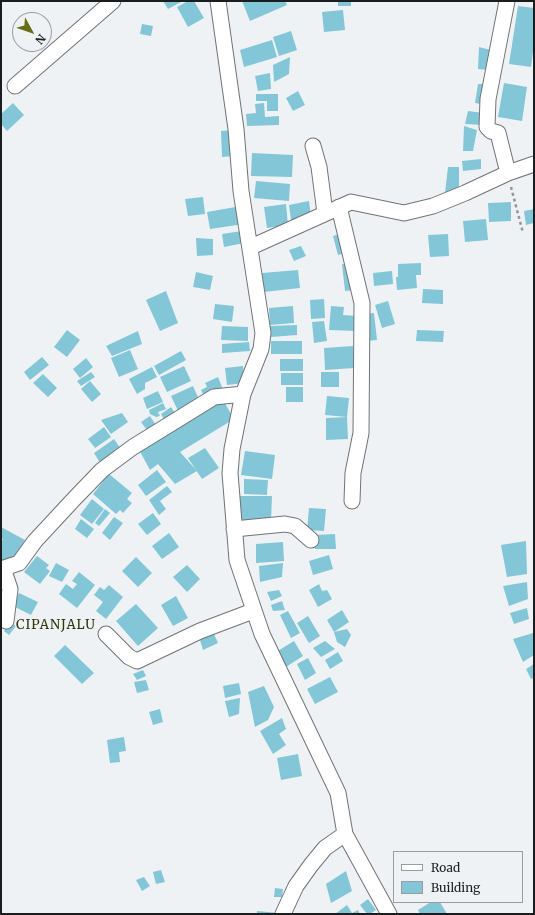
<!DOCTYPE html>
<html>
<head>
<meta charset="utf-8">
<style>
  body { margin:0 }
  #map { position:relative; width:535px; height:915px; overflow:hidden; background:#eff2f5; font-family:Merriweather,serif }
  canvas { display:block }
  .frame { position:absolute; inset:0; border:2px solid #1b1c1d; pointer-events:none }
  .legend { position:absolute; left:393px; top:851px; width:130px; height:52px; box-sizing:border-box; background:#eff2f5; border:1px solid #9a9c9f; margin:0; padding:5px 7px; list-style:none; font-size:12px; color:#1b1c1d }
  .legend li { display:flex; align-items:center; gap:8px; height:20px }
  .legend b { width:20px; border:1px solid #9a9c9f }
  .north { position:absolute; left:12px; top:12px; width:40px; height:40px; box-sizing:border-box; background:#eff2f5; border:1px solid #9a9c9f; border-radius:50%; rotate:130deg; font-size:11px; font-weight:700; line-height:16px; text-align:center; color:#1b1c1d }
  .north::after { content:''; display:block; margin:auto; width:14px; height:18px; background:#666d14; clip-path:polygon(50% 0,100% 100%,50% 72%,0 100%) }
</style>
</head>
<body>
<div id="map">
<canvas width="535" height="915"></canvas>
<div class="frame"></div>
<ul class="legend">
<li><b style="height:5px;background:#fff"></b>Road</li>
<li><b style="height:11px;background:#82c6d7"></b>Building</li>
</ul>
<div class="north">N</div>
</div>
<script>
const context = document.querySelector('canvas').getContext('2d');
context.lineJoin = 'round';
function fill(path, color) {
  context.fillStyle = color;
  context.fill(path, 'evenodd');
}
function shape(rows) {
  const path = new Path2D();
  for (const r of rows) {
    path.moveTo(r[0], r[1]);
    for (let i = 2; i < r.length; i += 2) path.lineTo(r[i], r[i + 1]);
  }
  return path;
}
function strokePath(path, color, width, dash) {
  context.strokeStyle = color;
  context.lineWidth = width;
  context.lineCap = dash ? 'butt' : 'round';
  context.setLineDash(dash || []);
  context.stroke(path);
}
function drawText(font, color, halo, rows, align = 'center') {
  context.font = font + ' Merriweather,serif';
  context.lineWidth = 3;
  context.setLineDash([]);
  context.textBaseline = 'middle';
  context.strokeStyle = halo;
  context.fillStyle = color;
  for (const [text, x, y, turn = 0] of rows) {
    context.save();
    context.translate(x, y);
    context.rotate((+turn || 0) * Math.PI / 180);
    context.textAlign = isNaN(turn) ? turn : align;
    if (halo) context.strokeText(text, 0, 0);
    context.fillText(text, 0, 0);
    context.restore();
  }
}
fill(shape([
  [163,1,183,1,168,9],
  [188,1,194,1,204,18,188,27,177,7],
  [242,1,285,1,287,5,250,21],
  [338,1,351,1,351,6,338,6],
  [518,6,534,8,534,44,531,67,509,64],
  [343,10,345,30,324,32,322,12],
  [142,24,153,26,151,36,140,34],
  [291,31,297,50,279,56,273,37],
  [272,40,277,57,244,67,240,50],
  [479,47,491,50,489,70,478,69],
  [290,57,289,74,274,82,273,65],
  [270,73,271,89,258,91,255,76],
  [504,83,527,87,522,121,498,117],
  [478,84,490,84,487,105,475,103],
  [298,91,305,105,293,111,286,98],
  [256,94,278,94,278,111,267,111,267,101,256,101],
  [13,103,24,115,7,131,1,124,1,114],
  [264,103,265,117,279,116,279,125,247,126,246,114,256,113,255,104],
  [468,111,483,113,483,125,465,124],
  [464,126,477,130,473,151,463,151],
  [233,130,235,156,222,157,221,131],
  [252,153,293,155,292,177,251,176],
  [481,159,481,169,463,171,462,161],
  [448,167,459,167,459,194,445,193],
  [256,181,290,184,289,201,254,198],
  [203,197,205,214,188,216,185,199],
  [309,201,311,217,291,220,289,205],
  [511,202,511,221,489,222,488,203],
  [286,204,288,225,267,228,264,207],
  [241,206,244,224,210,229,207,212],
  [534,209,534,223,526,225,524,211],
  [486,219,488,240,465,242,463,221],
  [242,231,244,243,224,247,222,234],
  [343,233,348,252,338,255,333,236],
  [448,234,449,256,430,257,428,235],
  [196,238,213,239,213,255,197,256],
  [301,246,306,256,294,261,289,250],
  [421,263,421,275,416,275,417,288,397,290,396,277,398,277,398,264],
  [342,264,352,265,355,290,345,291],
  [298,270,300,288,264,292,262,273],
  [392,271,393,284,374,286,373,273],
  [196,272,213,276,210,290,193,287],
  [423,289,443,290,443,304,422,303],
  [166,291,178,323,160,331,146,300],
  [324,299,325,318,311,319,310,300],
  [388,301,395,324,382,328,375,305],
  [215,304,234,306,232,322,213,319],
  [293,306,294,323,270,325,269,308],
  [331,306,344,307,343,315,357,316,356,331,329,330],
  [374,313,377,340,366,341,364,314],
  [324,321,327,341,314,343,312,322],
  [297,325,297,335,271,337,270,326],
  [222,326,248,327,248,341,221,340],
  [67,330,80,340,67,357,54,347],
  [417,330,444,331,443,342,416,341],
  [138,331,142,344,112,356,106,346],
  [271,341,302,341,302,354,271,354],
  [249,342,250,351,222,353,222,344],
  [353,346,354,368,325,370,324,348],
  [130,350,138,369,119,377,111,358],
  [181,351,186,360,159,375,154,366],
  [42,357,49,365,30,380,24,372],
  [86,358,93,367,80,378,73,369],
  [280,359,303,359,303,371,280,371],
  [184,366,191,381,167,392,160,377],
  [243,366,245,383,227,385,225,368],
  [152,367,157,377,145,383,145,389,137,394,129,379],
  [91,372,95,377,81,386,77,381],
  [321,372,339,372,339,387,321,387],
  [281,373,303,373,303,385,281,385],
  [43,374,57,388,48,397,33,383],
  [218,377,224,392,210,391,203,394,201,390,207,387,205,383],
  [90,381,101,394,92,402,81,389],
  [193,386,201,404,179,413,171,396],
  [286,387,303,387,303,402,286,402],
  [158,391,163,402,147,409,143,398],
  [327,396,349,398,347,417,325,415],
  [223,400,234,419,180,452,197,471,175,484,158,464,150,470,137,446],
  [163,403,166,409,158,412,160,416,156,417,150,414,149,410],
  [171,407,177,416,166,423,161,414],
  [122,413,128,422,111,434,101,420],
  [150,416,157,427,149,433,141,422],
  [347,417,348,439,326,440,326,418],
  [104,427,111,437,95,448,88,439],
  [114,439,123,452,102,466,94,453],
  [205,448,219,468,202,479,188,458],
  [245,451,275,455,272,479,241,475],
  [157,470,166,482,146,496,138,485],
  [109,474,132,493,127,499,132,503,123,513,120,510,116,514,93,494],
  [244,479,268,480,267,495,244,494],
  [167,486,172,492,160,501,166,509,159,515,149,500],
  [239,496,272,496,271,521,239,521],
  [92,499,104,509,92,524,80,515],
  [309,508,326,509,324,531,307,530],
  [105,509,110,513,99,526,95,523],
  [153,513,161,524,147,535,138,524],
  [114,517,123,523,110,540,102,533],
  [81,519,94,529,87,538,75,529],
  [1,527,25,540,11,564,1,559,1,543,3,539,1,538],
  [169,533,179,547,162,559,152,546],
  [335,534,336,549,315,549,315,535],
  [526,541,527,574,507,577,501,545],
  [283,542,284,561,256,563,256,544],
  [329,555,333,569,313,575,309,561],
  [37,556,49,565,46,568,50,571,40,584,24,572],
  [136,557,152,573,138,587,122,571],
  [56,563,69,570,62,582,49,576],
  [283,563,282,577,260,582,259,566],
  [187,565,200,579,187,592,173,577],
  [79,572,95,585,77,608,59,594,66,584,73,589,77,584,72,581],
  [527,582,528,599,509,606,503,586],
  [319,584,322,591,327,590,332,599,318,607,309,590],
  [109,585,123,597,106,619,96,611,103,602,94,595,100,587,104,590],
  [279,590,282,596,271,601,267,592],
  [19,593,38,602,31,615,13,606],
  [176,596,188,618,173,626,161,605],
  [282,601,285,610,273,611,271,605],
  [136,604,158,628,138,646,116,621],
  [527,608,529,619,514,624,510,613],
  [342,610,349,622,334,632,327,620],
  [288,611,300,633,291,638,280,615],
  [308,616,320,636,309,643,297,623],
  [11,622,16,626,9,635,4,631],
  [347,629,351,635,345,647,337,642,334,632],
  [533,633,534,655,523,662,513,639],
  [214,634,218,643,203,650,200,640],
  [294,641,303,656,286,667,276,652],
  [325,641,335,649,321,657,313,648],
  [65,645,94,673,82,684,54,656],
  [338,652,343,661,330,669,325,660],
  [308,658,316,673,305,680,297,664],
  [534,664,534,678,531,679,526,669],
  [143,670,146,676,137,680,133,674],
  [330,677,338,692,315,704,307,689],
  [146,680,149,690,137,693,134,682],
  [239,683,241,694,225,698,223,686],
  [264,686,274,707,268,720,255,727,248,692],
  [240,698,239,714,229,717,225,701],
  [160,709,163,722,153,725,149,712],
  [282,718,286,729,279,734,286,745,273,754,260,731],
  [124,737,126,751,119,752,120,762,110,763,107,740],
  [298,754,302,776,281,780,277,758],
  [161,870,165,882,156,884,153,872],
  [346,871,352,891,331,903,326,884],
  [144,877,150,886,142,891,136,880],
  [275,888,283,889,282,897,274,897],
  [368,899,376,910,370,914,367,914,360,905],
  [431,902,440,902,447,914,420,914,418,910],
  [347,905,352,913,358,910,360,914,335,914],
  [257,911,278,913,278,914,257,914]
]), '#82c6d7');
const minor = shape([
  [218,1,236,129,241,191,263,333,261,349,243,394,232,449,230,473,237,560,262,634,338,793,345,834,389,914],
  [507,1,488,99,487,127,491,131,498,133,508,173],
  [15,86,113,1],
  [313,146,319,167,325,213],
  [339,207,362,303,361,433,353,473,352,501],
  [251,247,351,202,404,213,433,206,465,193,508,173,534,164],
  [234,529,285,524,295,526,311,540],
  [3,568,10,589,6,621],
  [1,569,19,563,35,541,74,499,102,470,133,447,214,397,243,394],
  [106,634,129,657,137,661,200,631,253,611],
  [283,914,296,886,311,865,325,848,345,834]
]);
strokePath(minor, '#707375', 17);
strokePath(shape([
  [511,187,523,233]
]), '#949699', 2.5, [3, 3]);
strokePath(minor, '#fff', 15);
context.letterSpacing = '1px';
drawText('13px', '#30350c', '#eff2f5', [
  ["CIPANJALU",56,625]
]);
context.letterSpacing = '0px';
</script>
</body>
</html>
